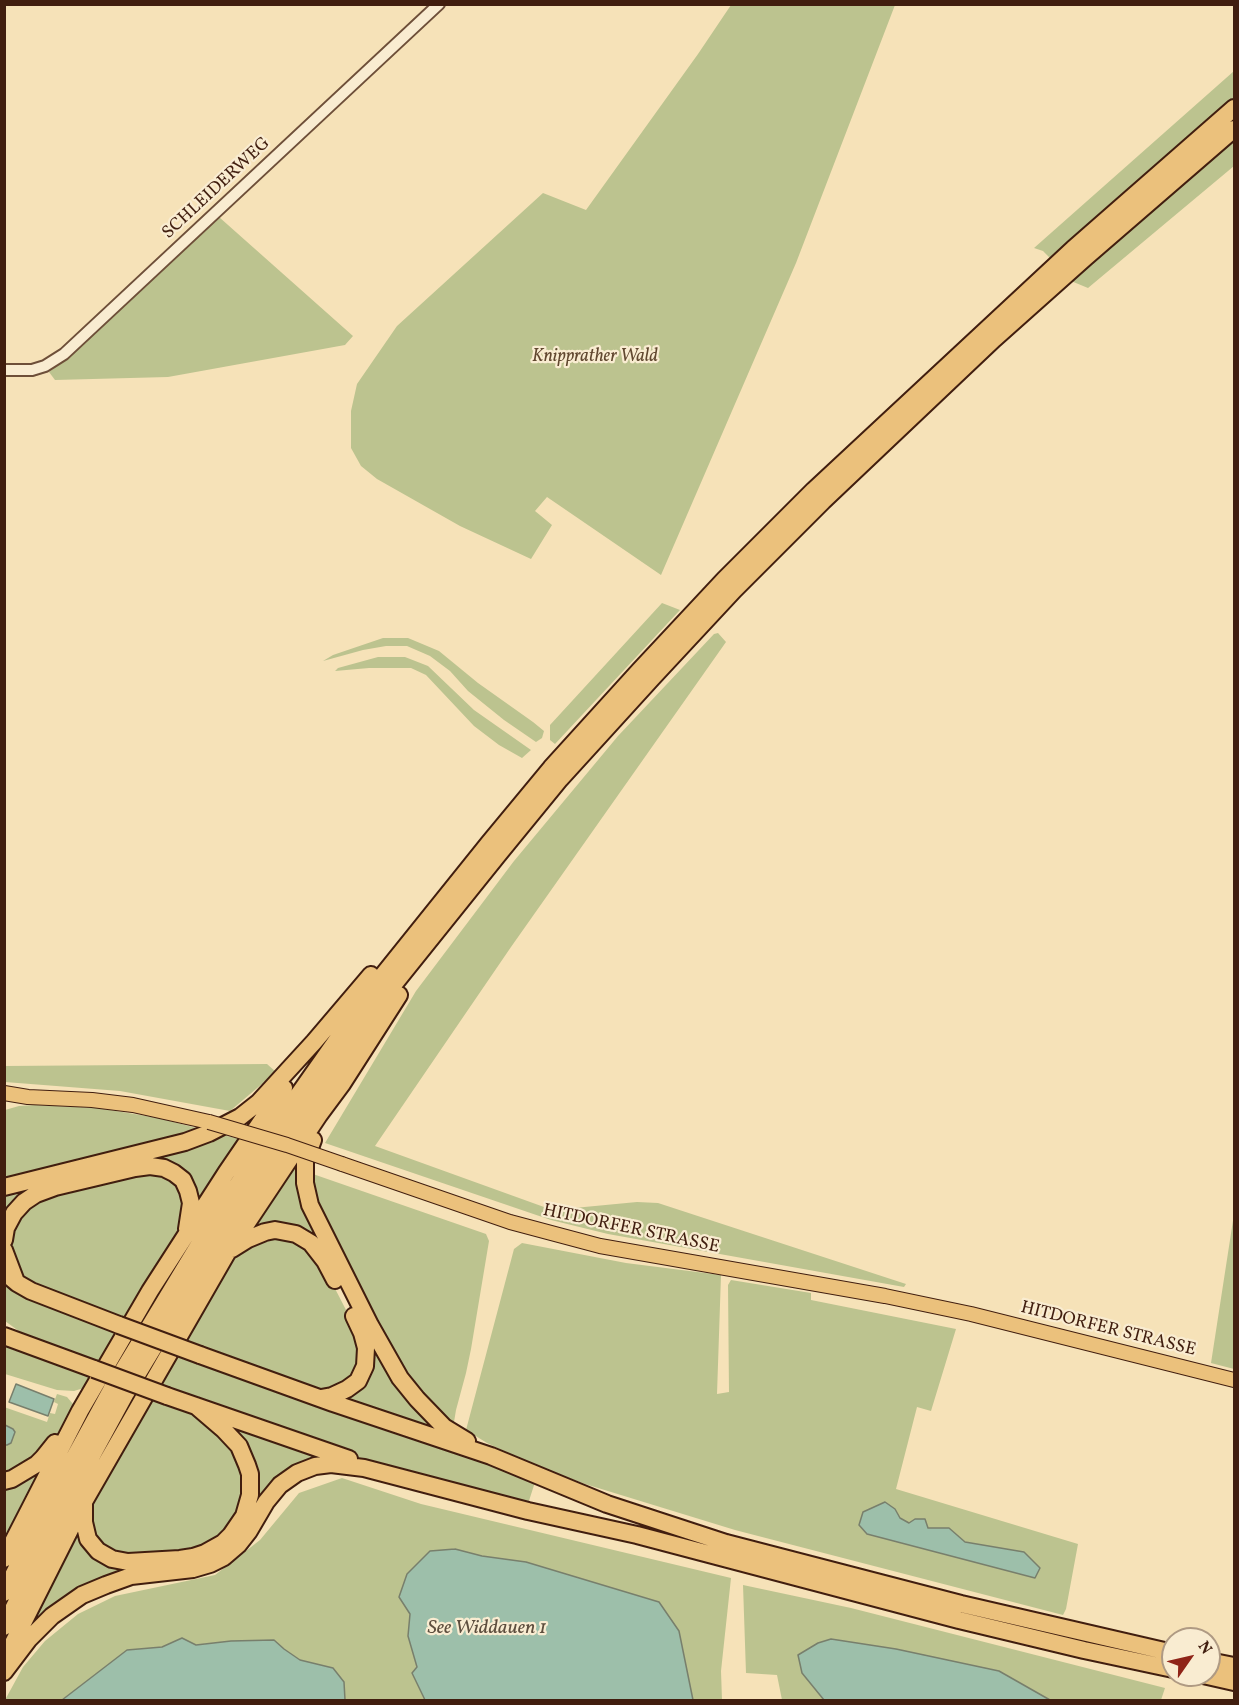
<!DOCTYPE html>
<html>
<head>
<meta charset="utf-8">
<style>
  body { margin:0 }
  #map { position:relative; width:1239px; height:1705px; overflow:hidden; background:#f6e2b8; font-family:Vollkorn,serif }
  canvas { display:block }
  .frame { position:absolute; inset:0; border:6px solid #411e0f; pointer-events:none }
  .north { position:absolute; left:1161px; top:1627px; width:60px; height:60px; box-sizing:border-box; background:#f9ecd1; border:2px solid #af9a83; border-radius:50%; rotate:56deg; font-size:16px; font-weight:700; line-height:24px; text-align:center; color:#411e0f }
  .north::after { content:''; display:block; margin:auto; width:21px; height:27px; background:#8f2418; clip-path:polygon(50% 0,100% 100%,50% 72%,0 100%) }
</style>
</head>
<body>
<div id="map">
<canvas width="1239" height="1705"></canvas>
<div class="frame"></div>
<div class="north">N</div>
</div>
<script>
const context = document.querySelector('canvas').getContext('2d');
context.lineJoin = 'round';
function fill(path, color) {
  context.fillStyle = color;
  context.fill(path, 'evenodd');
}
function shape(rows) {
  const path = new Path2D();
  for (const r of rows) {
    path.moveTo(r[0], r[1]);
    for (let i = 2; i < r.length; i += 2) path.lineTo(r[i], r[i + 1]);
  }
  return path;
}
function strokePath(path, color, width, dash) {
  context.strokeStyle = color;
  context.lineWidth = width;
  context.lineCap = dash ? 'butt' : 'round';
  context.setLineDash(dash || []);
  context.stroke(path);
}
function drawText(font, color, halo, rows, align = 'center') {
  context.font = font + ' Vollkorn,serif';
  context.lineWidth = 4.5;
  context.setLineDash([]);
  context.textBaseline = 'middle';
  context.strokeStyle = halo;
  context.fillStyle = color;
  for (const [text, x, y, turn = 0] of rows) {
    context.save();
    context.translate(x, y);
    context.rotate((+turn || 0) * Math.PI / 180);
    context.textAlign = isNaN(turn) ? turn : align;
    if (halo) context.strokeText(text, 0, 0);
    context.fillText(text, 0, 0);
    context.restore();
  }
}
fill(shape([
  [731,5,895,5,796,263,661,575,547,497,535,511,552,525,531,559,460,526,377,479,361,466,351,448,351,411,357,384,397,326,543,193,586,210,698,54],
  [1234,71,1234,99,1050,258,1043,251,1034,248],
  [1234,139,1234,166,1088,288,1071,281],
  [219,217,353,336,345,345,168,377,55,380,49,372,73,353],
  [662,603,680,610,555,744,550,740,550,725],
  [718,633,726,642,511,947,375,1146,544,1207,574,1208,637,1202,658,1203,906,1284,904,1287,608,1234,551,1220,325,1143,416,991,514,861,618,736,714,634],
  [383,638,408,638,439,651,478,683,533,722,544,731,542,738,536,742,504,720,468,691,450,671,430,656,407,646,386,646,363,650,323,661,333,655],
  [378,657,405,657,428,666,474,710,531,750,522,758,499,745,474,726,426,675,411,668,369,668,335,671,338,668],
  [267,1064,276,1072,230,1111,120,1091,5,1082,4,1066],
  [35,1105,98,1108,158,1118,208,1131,5,1184,5,1110,19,1106],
  [218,1134,240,1139,197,1208,172,1169,60,1182,5,1223,5,1191],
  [296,1157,380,1351,450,1435,333,1400,350,1392,366,1335,333,1268,314,1243,245,1234],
  [162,1172,184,1190,181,1228,126,1321,31,1282,22,1275,15,1263,11,1251,10,1241,11,1231,27,1205,75,1185],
  [310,1173,486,1234,489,1241,471,1349,466,1373,456,1410,453,1428,409,1385,323,1225],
  [1234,1214,1234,1369,1211,1363],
  [283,1235,309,1249,329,1277,360,1337,358,1375,326,1392,179,1343,231,1259,249,1243],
  [522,1243,626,1263,721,1275,717,1394,729,1392,728,1285,731,1280,811,1293,811,1300,956,1329,931,1411,917,1407,896,1489,1078,1544,1066,1609,1063,1615,735,1530,585,1484,529,1463,487,1443,466,1430,514,1249],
  [895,1509,899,1518,909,1523,928,1528,949,1528,965,1542,1024,1552,1035,1578,867,1534,859,1525],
  [5,1278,119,1330,98,1366,27,1337,5,1321],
  [4,1341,93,1375,87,1387,74,1391,57,1390,5,1374],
  [175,1354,536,1479,527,1507,391,1469,156,1386],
  [57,1394,67,1397,73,1404,73,1408,63,1426,41,1455,5,1477,5,1445,7,1445,13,1429,5,1425,4,1407,47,1422,50,1413,55,1414,58,1404,54,1402],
  [149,1396,181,1409,204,1420,216,1428,245,1468,239,1519,201,1551,125,1559,97,1546,89,1509],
  [219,1418,335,1459,304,1466,286,1476,266,1497,241,1536,232,1546,219,1555,196,1564,135,1573,95,1584,81,1592,51,1612,26,1633,21,1640,78,1522,84,1538,92,1552,107,1562,124,1566,167,1566,196,1561,219,1551,239,1534,247,1522,252,1505,255,1481,253,1465,248,1451,242,1443,218,1420],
  [45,1464,5,1543,5,1487],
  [342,1478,421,1504,731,1578,721,1671,722,1700,693,1700,679,1631,526,1562,482,1556,455,1549,410,1614,408,1636,417,1667,412,1673,425,1700,345,1700,344,1682,333,1668,300,1660,284,1649,274,1640,231,1641,195,1645,182,1639,162,1647,127,1650,62,1700,5,1700,23,1667,45,1641,78,1614,115,1596,215,1575,260,1540,299,1493],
  [743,1585,851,1608,1165,1688,1161,1700,1050,1700,999,1671,802,1673,824,1700,782,1700,777,1675,746,1673]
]), '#bcc38f');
const water = shape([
  [16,1384,54,1399,48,1416,9,1402,16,1384],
  [5,1425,13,1429,15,1432,11,1443,7,1445,5,1445,5,1425],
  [885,1502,895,1509,900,1518,909,1523,915,1519,925,1519,928,1528,949,1528,965,1542,1024,1552,1040,1568,1035,1578,867,1534,859,1525,863,1512,885,1502],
  [455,1549,482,1556,526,1562,659,1602,679,1631,693,1700,425,1700,412,1673,417,1667,408,1636,410,1614,399,1597,407,1574,430,1551,455,1549],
  [182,1638,196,1645,231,1641,274,1640,284,1649,300,1660,333,1668,344,1682,345,1700,62,1700,127,1650,162,1647,182,1638],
  [831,1639,896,1649,999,1671,1050,1700,824,1700,802,1673,798,1655,818,1643,831,1639]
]);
fill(water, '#9dbfaa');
strokePath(water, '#787f6c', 1.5);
const minor = shape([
  [4,370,32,370,45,366,64,354,439,4]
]);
const major = shape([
  [4,1093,28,1097,92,1100,133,1105,209,1122],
  [342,1164,510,1222,600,1246,885,1296,971,1314,1234,1380]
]);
const highway = shape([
  [313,1140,305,1161,305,1183,310,1205,370,1325,400,1378,417,1399,444,1427,467,1441],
  [4,1187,185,1142,209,1133,240,1117,259,1102,314,1042,371,975],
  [4,1240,6,1228,14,1213,24,1202,36,1194,55,1187,135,1168,150,1166,164,1168,174,1173,183,1180,188,1191,191,1203,187,1229],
  [232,1249,248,1239,265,1232,275,1230,296,1234,311,1243,325,1261,335,1280],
  [4,1250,15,1279],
  [4,1272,17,1283,31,1291,119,1325],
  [4,1336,94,1369],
  [200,1355,333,1403,491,1456,607,1504,726,1543,961,1604,1173,1653],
  [167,1396,349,1459],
  [321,1398,332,1396,347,1389,358,1381,365,1366,366,1348,362,1333,354,1316],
  [4,1481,12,1479,37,1464,43,1458,55,1443],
  [84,1503,84,1522,88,1539,98,1551,112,1559,128,1562,180,1559,193,1557,205,1553,223,1543,231,1535,244,1516,250,1495,250,1474,247,1465,239,1446,224,1430,196,1406],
  [4,1559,80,1411,150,1291,226,1173,284,1088],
  [4,1593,52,1498,111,1390,212,1223,284,1115,379,980,489,843,551,768,640,670,724,580,814,490,1073,249,1234,108],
  [4,1627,62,1511,126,1393,226,1228,295,1123,391,988,497,856,560,779,652,678,734,590,823,501,994,339,1086,257,1234,129],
  [7,1655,85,1500,227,1253,319,1115,342,1084,399,995],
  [1209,1661,1234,1666],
  [4,1672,29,1639,52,1616,82,1595,106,1585,131,1576,193,1569,210,1564,224,1557,238,1545,249,1531,266,1502,280,1485,297,1473,315,1466,331,1464,364,1468,528,1511,637,1535,959,1620,1084,1650,1173,1669],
  [1203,1675,1234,1682]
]);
strokePath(minor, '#6e4f39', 14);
strokePath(major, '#411e0f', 16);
strokePath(highway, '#411e0f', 20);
strokePath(minor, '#f9ecd1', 10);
strokePath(major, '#ebc17c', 14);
strokePath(highway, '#ebc17c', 16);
const majorBridge = shape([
  [209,1122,287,1145,342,1164]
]);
const highwayBridge = shape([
  [119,1325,200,1355],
  [94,1369,167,1396]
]);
strokePath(majorBridge, '#411e0f', 16, []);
strokePath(highwayBridge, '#411e0f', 20, []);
strokePath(majorBridge, '#ebc17c', 14);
strokePath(highwayBridge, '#ebc17c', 16);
drawText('18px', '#411e0f', '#f9ecd1', [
  ["SCHLEIDERWEG",217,189,-43],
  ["HITDORFER STRASSE",631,1230,12],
  ["HITDORFER STRASSE",1108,1330,14]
]);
drawText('italic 18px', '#60472f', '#f9ecd1', [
  ["Knipprather Wald",595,358]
]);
drawText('italic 20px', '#5d4e3e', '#f9ecd1', [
  ["See Widdauen 1",487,1629]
]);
</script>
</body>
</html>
